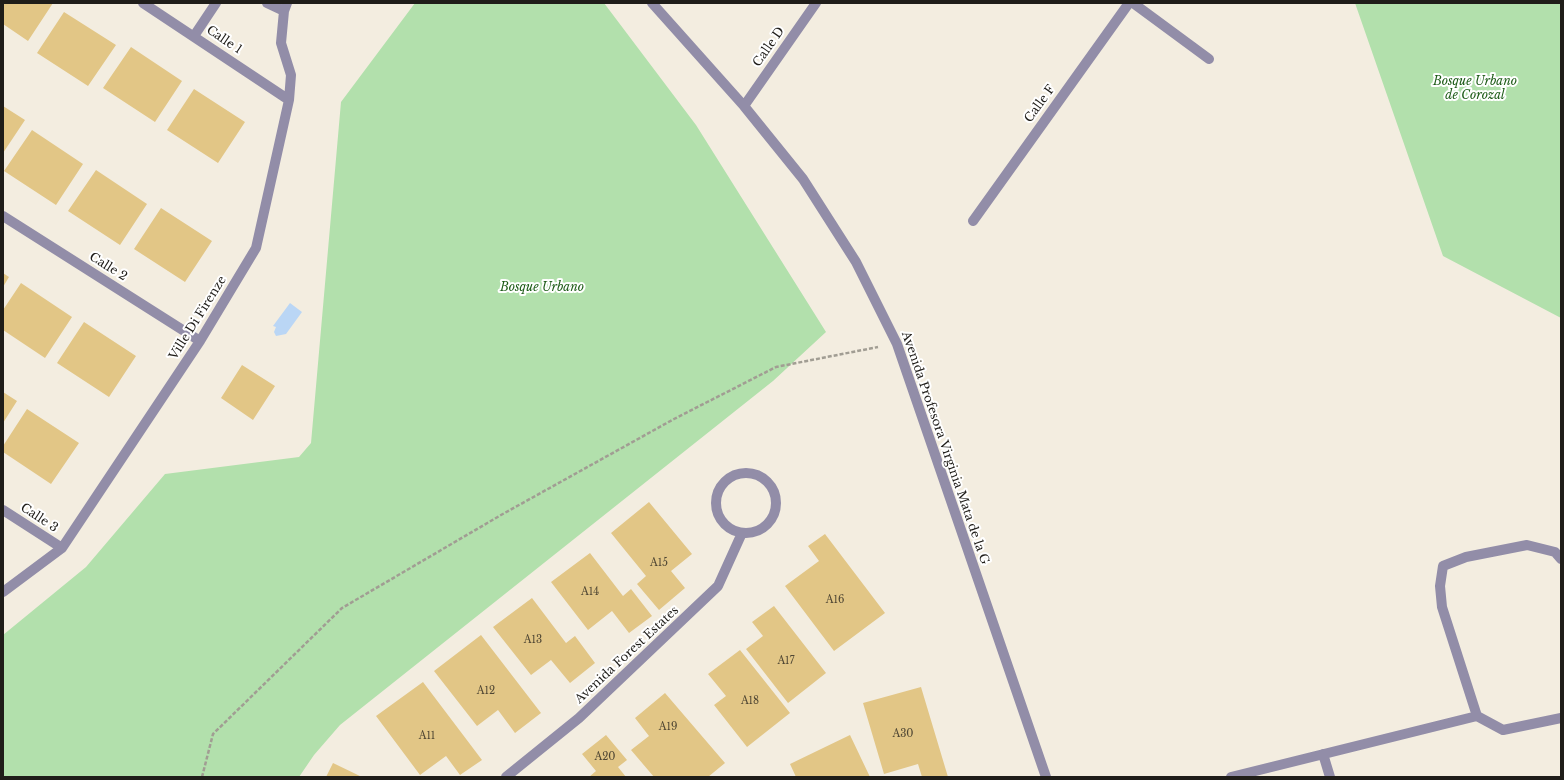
<!DOCTYPE html>
<html>
<head>
<meta charset="utf-8">
<style>
  body { margin:0 }
  #map { position:relative; width:1564px; height:780px; overflow:hidden; background:#f3ede0; font-family:"Libre Baskerville",serif }
  canvas { display:block }
  .frame { position:absolute; inset:0; border:4px solid #1f1d19; pointer-events:none }
</style>
</head>
<body>
<div id="map">
<canvas width="1564" height="780"></canvas>
<div class="frame"></div>
</div>
<script>
const context = document.querySelector('canvas').getContext('2d');
context.lineJoin = 'round';
function fill(path, color) {
  context.fillStyle = color;
  context.fill(path, 'evenodd');
}
function shape(rows) {
  const path = new Path2D();
  for (const r of rows) {
    if (r.length === 3) {
      path.moveTo(r[0] + r[2], r[1]);
      path.arc(r[0], r[1], r[2], 0, 2 * Math.PI);
      continue;
    }
    path.moveTo(r[0], r[1]);
    for (let i = 2; i < r.length; i += 2) path.lineTo(r[i], r[i + 1]);
  }
  return path;
}
function strokePath(path, color, width, dash) {
  context.strokeStyle = color;
  context.lineWidth = width;
  context.lineCap = dash ? 'butt' : 'round';
  context.setLineDash(dash || []);
  context.stroke(path);
}
function drawText(font, color, halo, rows, align = 'center') {
  context.font = font + ' "Libre Baskerville",serif';
  context.lineWidth = 4;
  context.setLineDash([]);
  context.textBaseline = 'middle';
  context.strokeStyle = halo;
  context.fillStyle = color;
  for (const [text, x, y, turn = 0] of rows) {
    context.save();
    context.translate(x, y);
    context.rotate((+turn || 0) * Math.PI / 180);
    context.textAlign = isNaN(turn) ? turn : align;
    if (halo) context.strokeText(text, 0, 0);
    context.fillText(text, 0, 0);
    context.restore();
  }
}
fill(shape([
  [415,3,604,3,696,125,826,332,773,381,340,725,314,755,299,777,3,777,3,635,86,567,165,474,299,457,311,443,341,102],
  [1355,3,1561,3,1561,318,1443,256]
]), '#b2e0ac');
fill(shape([
  [290,303,302,312,286,334,276,336,274,332,276,327,273,326]
]), '#bad6f5');
fill(shape([
  [3,3,53,3,28,41,3,24],
  [64,12,116,45,88,86,37,53],
  [131,47,182,81,155,122,103,88],
  [194,89,245,122,218,163,167,130],
  [3,106,25,120,3,153],
  [32,130,83,164,56,205,4,171],
  [96,170,147,204,120,245,68,211],
  [161,208,212,241,185,282,134,249],
  [3,273,9,277,3,287],
  [21,283,72,317,45,358,3,330,3,310],
  [84,322,136,356,109,397,57,363],
  [242,365,275,386,253,420,221,398],
  [3,392,17,401,3,423],
  [27,409,79,443,51,484,3,452,3,446],
  [649,502,692,554,671,571,685,588,659,610,637,584,646,576,611,533],
  [825,534,885,613,834,651,785,586,819,561,808,546],
  [590,553,623,596,631,589,652,616,629,633,612,611,588,630,551,582],
  [532,598,566,643,575,636,595,663,570,683,551,660,531,675,493,627],
  [774,606,826,673,788,703,746,649,763,636,752,622],
  [481,635,541,713,515,733,498,710,477,726,434,671],
  [740,650,790,713,747,747,714,705,726,696,708,674],
  [423,682,482,760,460,775,446,756,420,775,376,716],
  [921,687,948,777,922,777,918,764,884,774,863,703],
  [665,693,725,763,708,777,654,777,631,750,649,736,635,718],
  [606,735,627,760,618,767,626,777,589,777,596,771,582,754],
  [850,735,870,777,796,777,790,764],
  [333,763,362,777,326,777]
]), '#e2c686');
strokePath(shape([
  [202,777,213,734,342,608,501,515,674,419,776,367,878,347]
]), '#a19d93', 2.5, [4, 2]);
strokePath(shape([
  [1477,716,1442,607,1440,586,1443,566,1466,557,1527,545,1555,552,1561,559],
  [1323,754,1330,777],
  [1231,777,1477,716,1503,730,1561,718]
]), '#928da8', 10);
strokePath(shape([
  [143,3,289,100],
  [267,3,284,11],
  [652,3,744,106,803,179,856,262,897,344,1046,777],
  [1133,3,1209,59],
  [194,36,216,3],
  [744,106,816,3],
  [3,216,200,341],
  [973,221,1129,3],
  [746,503,30],
  [3,510,62,548],
  [3,592,62,548,200,341,256,248,289,100,291,75,281,43,284,11,287,3],
  [506,777,579,718,718,586,742,533]
]), '#928da8', 10);
drawText('10px', '#504734', null, [
  ["A15",659,563],
  ["A14",590,592],
  ["A16",835,600],
  ["A13",533,640],
  ["A17",786,661],
  ["A12",486,691],
  ["A18",750,701],
  ["A19",668,727],
  ["A30",903,734],
  ["A11",427,736],
  ["A20",605,757]
]);
drawText('12px', '#1f1d19', '#fff', [
  ["Calle 1",224,40,34],
  ["Calle D",769,47,-55],
  ["Calle F",1040,104,-54],
  ["Calle 2",108,267,32],
  ["Ville Di Firenze",198,318,-58],
  ["Avenida Profesora Virginia Mata de la G",945,448,71],
  ["Calle 3",39,518,33],
  ["Avenida Forest Estates",627,655,-43]
]);
drawText('italic 12px', '#1e5c18', '#fff', [
  ["Bosque Urbano",1475,82],
  ["de Corozal",1475,96],
  ["Bosque Urbano",542,288]
]);
</script>
</body>
</html>
